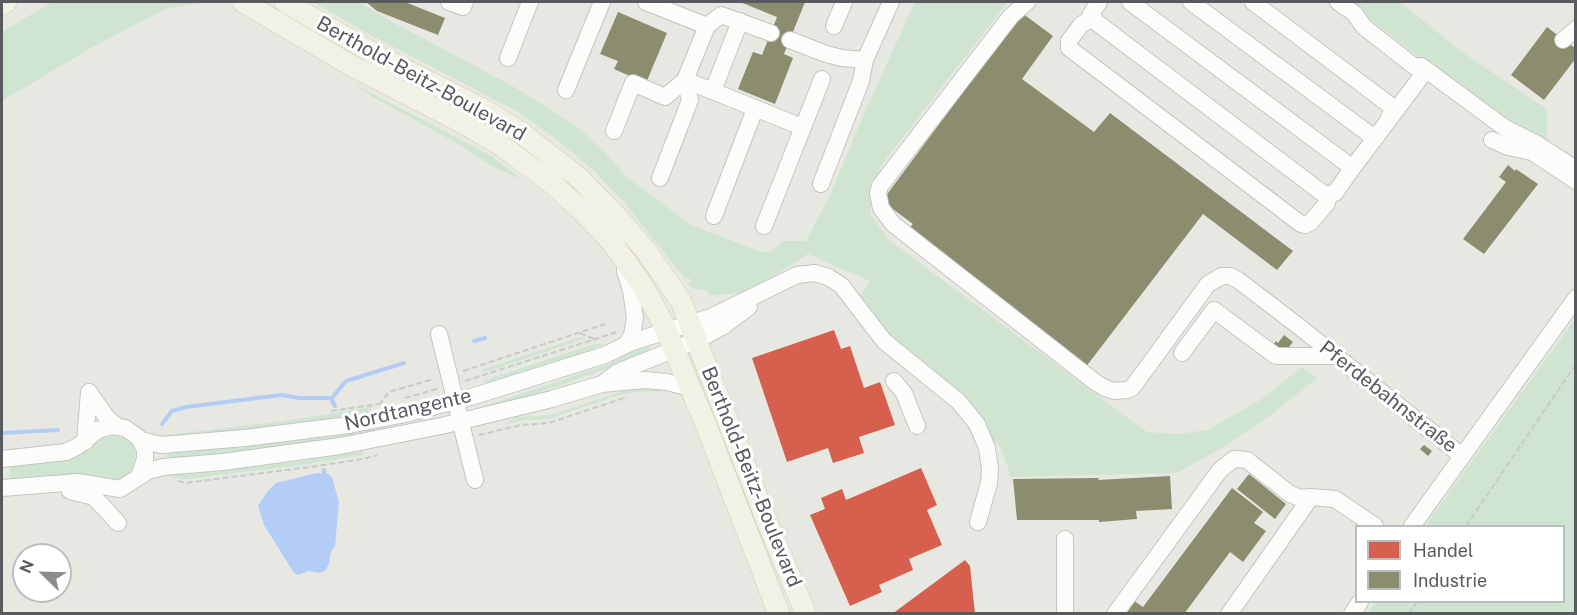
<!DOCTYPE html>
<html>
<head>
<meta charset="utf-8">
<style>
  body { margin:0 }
  #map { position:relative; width:1577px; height:615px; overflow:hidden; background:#e8e8e2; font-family:"Public Sans",sans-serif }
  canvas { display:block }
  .frame { position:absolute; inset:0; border:3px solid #585a60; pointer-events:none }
  .legend { position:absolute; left:1355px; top:525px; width:210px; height:78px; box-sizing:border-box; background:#fff; border:2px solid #bcbdbf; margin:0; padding:8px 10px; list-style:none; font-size:18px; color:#585a60 }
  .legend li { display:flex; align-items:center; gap:12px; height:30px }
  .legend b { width:30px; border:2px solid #bcbdbf }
  .north { position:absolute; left:12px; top:543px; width:60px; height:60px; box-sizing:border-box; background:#fff; border:2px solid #bcbdbf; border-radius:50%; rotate:293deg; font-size:16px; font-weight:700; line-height:24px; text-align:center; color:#585a60 }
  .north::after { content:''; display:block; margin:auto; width:21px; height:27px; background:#8a8c8e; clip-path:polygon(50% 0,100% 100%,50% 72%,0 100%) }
</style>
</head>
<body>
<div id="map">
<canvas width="1577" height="615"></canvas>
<div class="frame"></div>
<ul class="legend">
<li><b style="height:16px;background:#d6604d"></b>Handel</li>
<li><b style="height:16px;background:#8c8c6e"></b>Industrie</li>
</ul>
<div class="north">N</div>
</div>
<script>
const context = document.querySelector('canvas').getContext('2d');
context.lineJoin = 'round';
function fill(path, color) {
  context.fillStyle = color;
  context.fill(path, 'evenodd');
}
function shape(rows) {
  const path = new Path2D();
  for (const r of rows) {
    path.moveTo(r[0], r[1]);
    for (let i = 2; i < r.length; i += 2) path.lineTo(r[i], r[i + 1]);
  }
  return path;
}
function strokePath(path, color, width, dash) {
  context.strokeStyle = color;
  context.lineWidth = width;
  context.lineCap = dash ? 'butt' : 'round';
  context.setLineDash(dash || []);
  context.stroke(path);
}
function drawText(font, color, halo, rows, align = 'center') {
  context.font = font + ' "Public Sans",sans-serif';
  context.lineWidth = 6;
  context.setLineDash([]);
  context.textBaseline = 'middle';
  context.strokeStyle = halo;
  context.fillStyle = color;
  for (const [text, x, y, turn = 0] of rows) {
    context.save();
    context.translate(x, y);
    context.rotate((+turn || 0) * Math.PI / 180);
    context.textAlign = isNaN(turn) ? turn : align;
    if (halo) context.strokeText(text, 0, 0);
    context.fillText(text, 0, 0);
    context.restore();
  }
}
fill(shape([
  [52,2,204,2,165,9,89,49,2,101,2,32],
  [313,2,360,2,381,16,509,84,553,111,581,130,605,153,628,178,693,226,760,251,770,252,784,241,806,241,830,195,860,123,915,2,1008,2,879,168,880,176,871,191,870,214,889,240,1147,432,1178,434,1207,430,1260,400,1302,367,1317,378,1271,415,1225,446,1177,473,1011,477,1001,448,878,328,858,300,870,281,808,254,749,292,709,296,708,291,691,288,688,284,691,281,689,278,685,279,623,201,591,168,556,139,522,114,367,33],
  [1348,2,1400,2,1462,52,1547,109,1547,143,1531,132,1506,125],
  [354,84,488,154,524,181,490,165,455,142,371,96],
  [1575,319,1575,613,1367,613,1375,602,1564,602,1564,526,1425,526],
  [580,337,586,338,501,367,483,372,481,370],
  [595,344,604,345,528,372,489,383,482,381],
  [648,345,652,353,532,395,495,406,485,406,609,364,635,349],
  [632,388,660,388,659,392,641,391,619,395,549,419,523,420,502,425,516,417,551,415],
  [375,406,367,412,297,424,165,439,166,435,292,420],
  [384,425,385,430,325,441,167,460,166,450,213,447,237,448,313,438],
  [112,435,127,439,134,448,136,455,133,470,121,479,11,482,9,463,92,446,103,438],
  [362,451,364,455,301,465,189,479,168,477,168,473,173,472,184,475,196,474,303,461]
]), '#cfe5d1');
fill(shape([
  [317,473,328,474,332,477,339,502,335,546,331,552,329,564,325,571,319,573,309,571,298,575,294,573,264,525,258,506,267,492,276,483]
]), '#b4cdf6');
fill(shape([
  [834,330,841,349,850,346,864,388,880,382,895,425,859,437,864,453,833,463,828,448,787,462,752,358],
  [921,468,937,505,927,510,942,545,909,559,913,570,879,585,882,592,850,606,810,515,825,509,821,498,842,489,846,500],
  [965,560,970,566,975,614,892,614]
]), '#d6604d');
fill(shape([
  [366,2,405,2,445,18,438,35,377,11],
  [740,2,805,2,784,54,793,58,775,104,738,89,753,52,762,55,777,17],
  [618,12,667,33,646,83,614,69,618,61,600,54],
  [1022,13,1053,36,1022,79,1094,132,1110,113,1293,251,1277,270,1203,214,1085,368,907,231,913,224,882,201],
  [1547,27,1576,49,1576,58,1544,100,1511,75],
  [1508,165,1515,171,1516,169,1538,184,1484,254,1463,239,1506,182,1499,177],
  [1284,335,1293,342,1284,353,1273,345,1276,341,1278,343],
  [1424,445,1432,451,1428,456,1420,449],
  [1249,474,1286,504,1275,519,1237,489],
  [1170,476,1172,509,1136,511,1137,519,1099,522,1099,520,1017,520,1013,479,1099,478,1098,480],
  [1232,488,1263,512,1254,523,1266,531,1243,562,1230,552,1184,614,1125,614,1134,601,1143,607]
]), '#8c8c6e');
strokePath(shape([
  [474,341,485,338],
  [331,398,335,406],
  [162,424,172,411,186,407,281,395,299,398,332,398,346,381,404,363],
  [2,433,58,430],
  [324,474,324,470]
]), '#b4cdf6', 4);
const minor = shape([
  [449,2,463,7,465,2],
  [646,2,707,26],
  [1027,2,1011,16,880,186,878,193,881,208,893,224,1095,382,1105,388,1114,391,1127,390,1132,388,1208,284,1222,276,1230,276,1238,280,1297,325,1462,456],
  [1130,2,1350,166,1351,170,1335,193,1325,195],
  [1191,2,1361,128,1372,136,1377,136],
  [1253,2,1391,106,1392,111,1389,118],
  [1338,2,1354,13,1364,27,1415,67,1421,66,1505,128,1537,144,1576,169],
  [1096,22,1090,19,1081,25,1069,41,1069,48,1301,224,1305,225,1311,222,1327,203,1328,198,1325,195,1096,22,1091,14,1099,2],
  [834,26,844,2],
  [771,33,721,15,707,26,685,80,802,127],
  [790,40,826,54,842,58,865,60],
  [1563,40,1576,29],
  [508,58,530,2],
  [566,90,602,2],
  [713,91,740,21],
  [614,131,633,83,665,97,685,80,690,100,660,178],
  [1492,140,1508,147,1532,152,1576,181],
  [1351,170,1421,77],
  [821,184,861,81,865,60,891,2],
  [714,216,755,109],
  [764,226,822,79],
  [625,262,625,271,631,290,635,318,632,335,627,344],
  [439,334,475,480],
  [1182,353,1214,310,1276,356,1336,356],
  [894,381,904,393,917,426],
  [602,384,645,380,667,382,690,388],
  [89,392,107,418,117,426],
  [141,440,161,445,245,438,349,425,405,414,471,397,605,355,632,342,711,317,797,275,815,273,828,277,841,285,884,341,958,401,977,424,987,448,990,469,989,483,978,522],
  [85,442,89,392],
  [2,459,66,452,78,446,98,430,111,426,125,428,138,437,145,449,145,459,139,477,120,489,78,482,2,488],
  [139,477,148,471,163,467,223,462,340,446,441,426,552,399,602,384,618,372,698,340,722,327,749,307],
  [70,491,94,497,118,523],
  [1412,526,1576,298],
  [1065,614,1065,539],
  [1115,614,1220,470,1234,459,1247,460,1290,494,1300,498,1311,497],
  [1229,614,1311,497,1335,499,1375,526],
  [1352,614,1360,602]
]);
const major = shape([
  [243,2,354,67,461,122,502,146,553,184,581,210,611,241,641,283,663,323,706,425,779,614],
  [285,2,380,57,481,108,520,132,578,177,620,220,647,252,681,301,768,524,806,614],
  [2,4,6,2]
]);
strokePath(minor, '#c4c4c4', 18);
strokePath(major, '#d0cdaf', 22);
strokePath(shape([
  [580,333,594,339],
  [463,371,608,323],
  [465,381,617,332],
  [405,398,437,389],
  [379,405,389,392,434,379],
  [331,411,379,404],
  [479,435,521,425,549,423,627,397],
  [178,481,185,483,310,467,363,459,377,455],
  [1466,526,1576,364],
  [1409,614,1417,602]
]), '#c6cac9', 2, [6, 3]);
strokePath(minor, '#fcfcfb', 16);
strokePath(major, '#f1f1e5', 21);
drawText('20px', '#585a60', '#fff', [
  ["Berthold-Beitz-Boulevard",421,79,29],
  ["Pferdebahnstraße",1388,397,38],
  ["Nordtangente",408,410,-13],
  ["Berthold-Beitz-Boulevard",751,477,68]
]);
</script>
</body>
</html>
